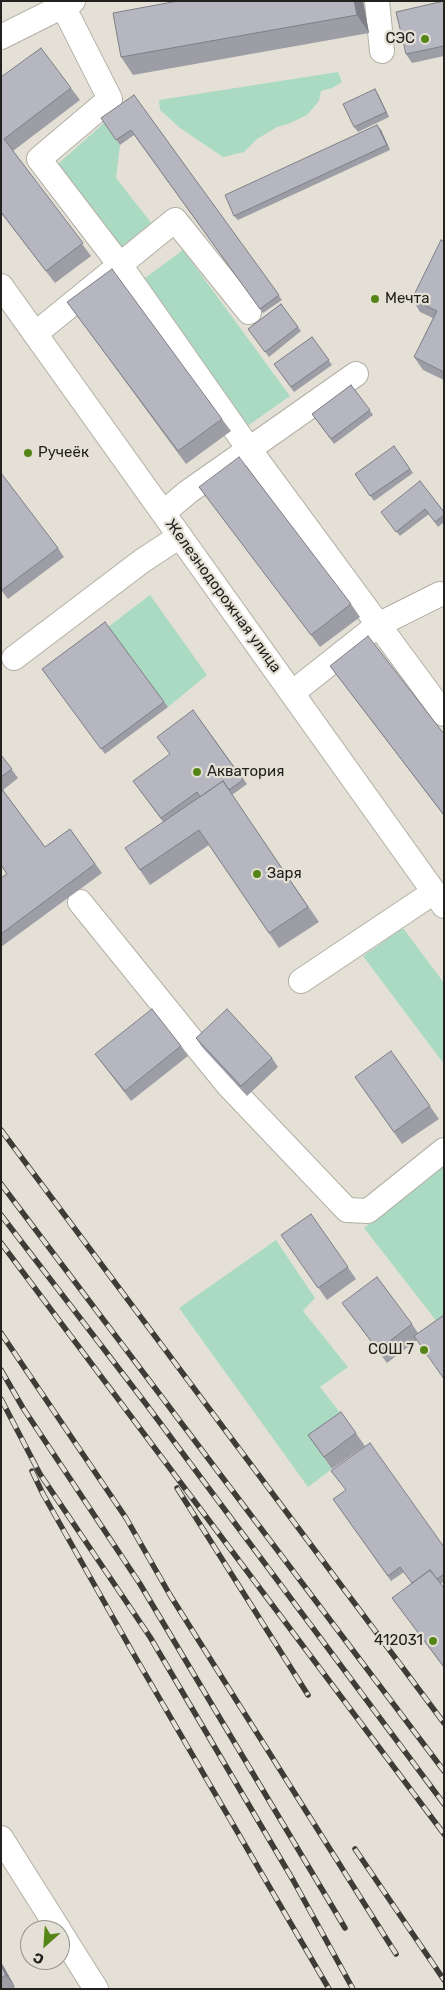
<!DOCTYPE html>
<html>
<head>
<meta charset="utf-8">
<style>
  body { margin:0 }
  #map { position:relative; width:445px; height:1990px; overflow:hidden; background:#e4e0d6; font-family:Rubik,sans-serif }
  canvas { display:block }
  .frame { position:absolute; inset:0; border:2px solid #22211d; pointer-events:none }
  .north { position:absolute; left:20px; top:1920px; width:50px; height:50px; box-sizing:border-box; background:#e4e0d6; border:1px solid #96948c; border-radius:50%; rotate:206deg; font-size:14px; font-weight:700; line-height:20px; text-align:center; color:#22211d }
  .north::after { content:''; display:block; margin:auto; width:18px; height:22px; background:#558516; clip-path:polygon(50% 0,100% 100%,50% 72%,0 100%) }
</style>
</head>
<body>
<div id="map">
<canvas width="445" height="1990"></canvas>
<div class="frame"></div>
<div class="north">С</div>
</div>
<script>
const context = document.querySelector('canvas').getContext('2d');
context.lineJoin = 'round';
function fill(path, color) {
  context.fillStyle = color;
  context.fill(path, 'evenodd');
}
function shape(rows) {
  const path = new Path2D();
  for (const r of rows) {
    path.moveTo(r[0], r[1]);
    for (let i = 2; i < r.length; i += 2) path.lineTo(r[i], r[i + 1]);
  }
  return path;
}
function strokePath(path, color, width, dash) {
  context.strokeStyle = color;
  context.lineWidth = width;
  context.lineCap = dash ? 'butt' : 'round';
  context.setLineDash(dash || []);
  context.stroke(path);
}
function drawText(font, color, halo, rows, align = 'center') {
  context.font = font + ' Rubik,sans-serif';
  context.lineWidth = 4.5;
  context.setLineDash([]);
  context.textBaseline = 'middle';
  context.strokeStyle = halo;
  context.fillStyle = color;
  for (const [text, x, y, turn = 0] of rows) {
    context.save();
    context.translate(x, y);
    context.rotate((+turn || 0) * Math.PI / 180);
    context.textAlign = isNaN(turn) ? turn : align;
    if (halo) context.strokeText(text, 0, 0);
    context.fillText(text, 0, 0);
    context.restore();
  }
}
fill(shape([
  [338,72,342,82,332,88,321,91,319,101,307,115,288,124,277,127,257,139,244,152,223,157,180,128,160,110,159,100],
  [104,123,120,145,116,178,152,224,120,249,58,175,59,163],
  [183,250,290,396,246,427,141,281],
  [150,595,207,675,168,707,108,627],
  [403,928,444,983,444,1064,363,956],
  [444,1164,444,1318,438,1323,364,1228],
  [276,1240,315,1298,303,1311,348,1367,320,1387,349,1424,317,1447,332,1469,308,1487,179,1308]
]), '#abdac2');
const minor = shape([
  [377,1,382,51],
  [63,6,110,99,39,159,120,265,249,449,444,714],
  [1,37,73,1],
  [1,286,444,906],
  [35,334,175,220,249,312],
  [163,513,188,492,356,374],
  [14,658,142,561,180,536],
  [292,693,378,625,440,594],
  [80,902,228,1085,347,1210,368,1211,444,1150],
  [301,981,434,892],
  [1,1838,59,1930],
  [60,1932,96,1989]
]);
strokePath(minor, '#b2afa5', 26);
strokePath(minor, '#fff', 24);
const rail = shape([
  [1,1130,444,1723],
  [1,1184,444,1771],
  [1,1215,146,1404,444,1804],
  [1,1243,444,1834],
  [1,1333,126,1518,170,1595,396,1954],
  [1,1370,23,1408,140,1584,345,1928],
  [1,1399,40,1474,150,1637,293,1880,353,1989],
  [32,1471,43,1494,133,1653,329,1989],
  [177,1488,308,1695],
  [355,1849,444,1980]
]);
strokePath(rail, '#3d3c37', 5.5);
strokePath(rail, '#e4e0d6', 4, [11]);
fill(shape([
  [178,1,363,1,369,33,133,75,121,57],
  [444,1,444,56,412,63,406,54],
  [1,77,71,88,80,100,13,151,91,256,55,283,1,213],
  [378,94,389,117,358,132,354,127],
  [134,95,282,300,263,313,134,135,120,145,101,118],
  [381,130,390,150,238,220,234,216],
  [444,241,444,380,423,370,414,357,433,318,420,312,412,299],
  [67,302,222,419,231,431,186,464],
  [281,304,301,331,269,357,248,329],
  [312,337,332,365,294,392,274,364],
  [351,385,373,415,334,444,312,414],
  [394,446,413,473,374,501,355,474],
  [420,481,444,512,444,522,438,527,429,514,400,536,384,516],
  [199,487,351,604,360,617,320,647],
  [58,548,64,557,8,599,1,590],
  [105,622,168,707,105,754,42,669],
  [330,666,444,734,444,816,339,678],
  [193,710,247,784,232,795,319,922,279,948,209,845,150,885,125,848,163,822,133,781,170,754],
  [1,755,18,778,3,790,45,847,70,829,102,873,1,947,1,878,7,874,1,866],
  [196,1038,272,1058,278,1067,247,1096,202,1047],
  [181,1046,188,1056,131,1101,95,1054],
  [391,1051,439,1119,402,1144,355,1077],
  [311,1214,356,1279,327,1300,281,1235],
  [342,1303,412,1324,418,1333,417,1340,387,1363],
  [341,1412,365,1446,332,1469,308,1435],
  [333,1499,444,1547,444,1582,440,1584,444,1588,444,1668,392,1598,412,1583,404,1572,391,1581],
  [1,1962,15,1987,12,1989,1,1989]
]), '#9d9da6');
fill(shape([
  [354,1,363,1,369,33,357,15],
  [375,89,378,94,389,117,386,112],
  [377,125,381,130,390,150,387,145],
  [1,1962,15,1987,6,1975,1,1966]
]), '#7f7f87');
const building = shape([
  [178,1,354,1,357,15,121,57,113,13,178,1],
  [444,1,444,46,406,54,396,12,444,1],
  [41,48,71,88,4,139,83,243,46,271,1,212,1,77,41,48],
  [375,89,386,112,354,127,343,104,375,89],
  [134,95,279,295,260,309,131,130,116,140,101,118,134,95],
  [377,125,387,145,234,216,225,195,377,125],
  [441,240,444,241,444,372,414,357,437,311,412,299,441,240],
  [112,269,222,419,178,451,67,302,112,269],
  [281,304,298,327,265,352,248,329,281,304],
  [312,337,329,360,291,387,274,364,312,337],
  [351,385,370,410,331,439,312,414,351,385],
  [394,446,410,469,370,496,355,474,394,446],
  [239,457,351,604,311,635,199,487,239,457],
  [1,473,58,548,2,590,1,589,1,473],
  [420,481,444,512,444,515,435,522,425,509,396,532,381,512,420,481],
  [105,622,164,702,101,749,42,669,105,622],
  [368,636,444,734,444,815,330,666,368,636],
  [193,710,243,780,229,790,223,781,200,797,197,792,161,818,133,781,170,754,157,737,193,710],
  [1,755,12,769,1,777,1,755],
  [223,781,308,907,269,933,199,830,140,870,125,848,223,781],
  [1,788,45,847,70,829,95,864,1,934,1,878,7,874,1,865,1,788],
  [152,1009,181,1046,125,1091,95,1054,152,1009],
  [227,1009,272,1058,241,1086,196,1038,227,1009],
  [391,1051,430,1106,394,1132,355,1077,391,1051],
  [311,1214,348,1267,318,1288,281,1235,311,1214],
  [377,1277,412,1324,378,1350,342,1303,377,1277],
  [444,1315,444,1379,414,1336,444,1315],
  [341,1412,356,1433,324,1457,308,1435,341,1412],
  [370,1443,444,1547,444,1574,437,1579,430,1570,412,1583,400,1567,388,1576,333,1499,346,1490,331,1471,370,1443],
  [430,1570,444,1588,444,1667,392,1598,430,1570],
  [1,1966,6,1975,1,1978,1,1966]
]);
fill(building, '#b6b6c1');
strokePath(building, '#7f7f87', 1);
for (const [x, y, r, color] of [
  [425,39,5,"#558516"],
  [375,299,5,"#558516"],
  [28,453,5,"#558516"],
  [197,772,5,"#558516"],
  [257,874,5,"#558516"],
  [424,1350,5,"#558516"],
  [433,1641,5,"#558516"]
]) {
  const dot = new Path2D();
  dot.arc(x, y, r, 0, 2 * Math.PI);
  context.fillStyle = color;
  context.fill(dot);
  strokePath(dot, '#e4e0d6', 2);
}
drawText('15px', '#22211d', '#e4e0d6', [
  ["СЭС",415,39,"right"],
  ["Мечта",385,299],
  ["Ручеёк",38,453],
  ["Акватория",207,772],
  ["Заря",267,874],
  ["СОШ 7",414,1350,"right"],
  ["412031",423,1641,"right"]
], 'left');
drawText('15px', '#22211d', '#e4e0d6', [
  ["Железнодорожная улица",223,596,54]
]);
</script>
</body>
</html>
